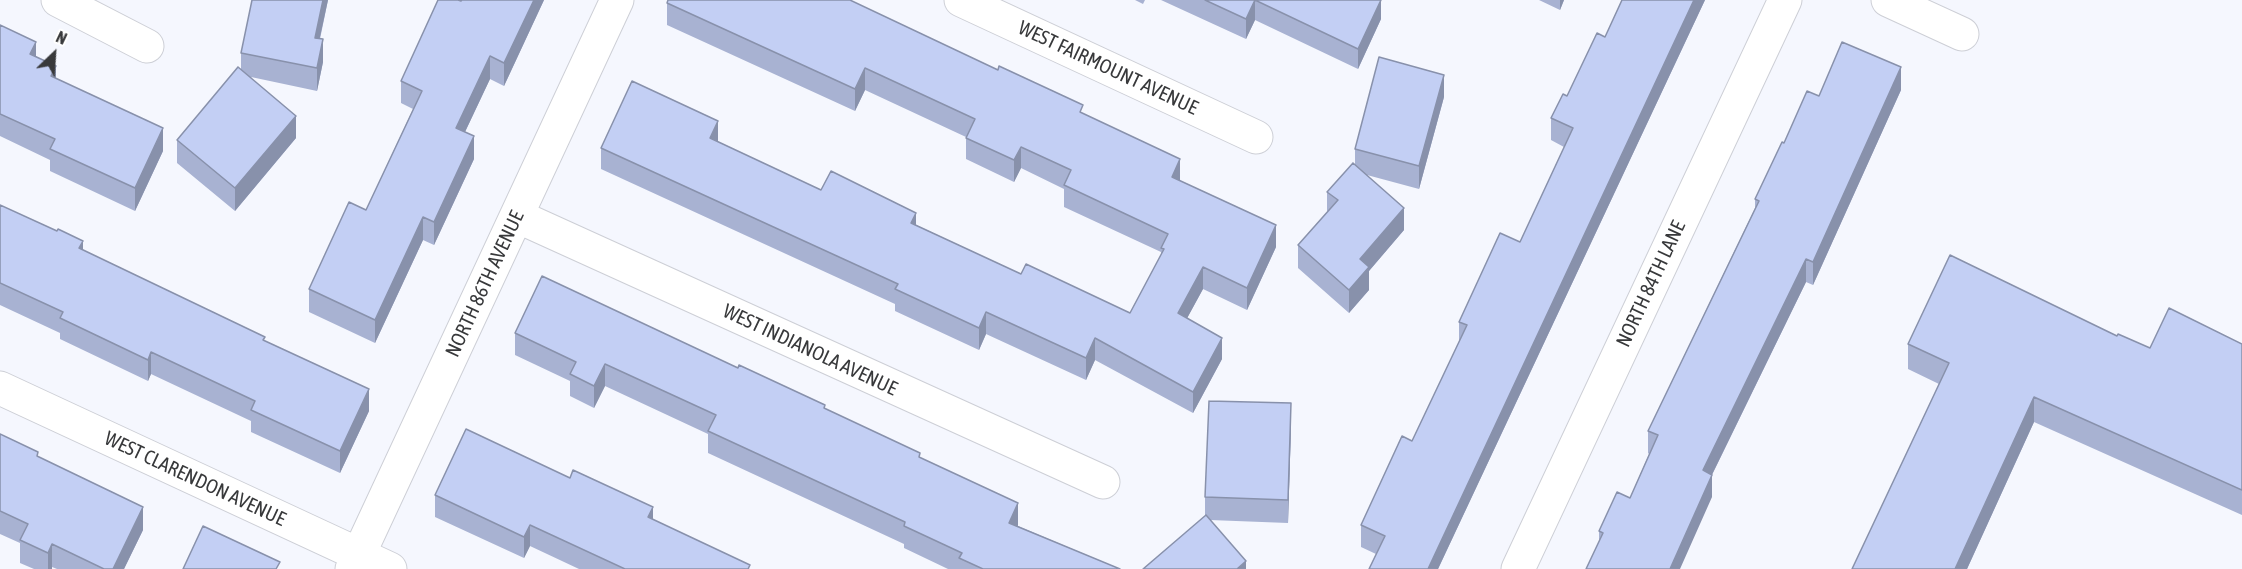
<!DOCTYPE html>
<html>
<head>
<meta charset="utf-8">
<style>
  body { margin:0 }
  #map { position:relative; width:2242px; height:569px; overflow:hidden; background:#f5f7fe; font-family:"Asap Condensed",sans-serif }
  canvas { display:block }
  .north { position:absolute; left:24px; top:24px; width:60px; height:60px; -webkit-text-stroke:4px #fff; paint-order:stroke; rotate:25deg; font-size:16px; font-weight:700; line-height:24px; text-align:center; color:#38393b }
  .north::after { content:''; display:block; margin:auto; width:21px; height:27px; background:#38393b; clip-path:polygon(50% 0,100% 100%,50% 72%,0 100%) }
</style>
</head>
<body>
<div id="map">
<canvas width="2242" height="569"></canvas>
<div class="north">N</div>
</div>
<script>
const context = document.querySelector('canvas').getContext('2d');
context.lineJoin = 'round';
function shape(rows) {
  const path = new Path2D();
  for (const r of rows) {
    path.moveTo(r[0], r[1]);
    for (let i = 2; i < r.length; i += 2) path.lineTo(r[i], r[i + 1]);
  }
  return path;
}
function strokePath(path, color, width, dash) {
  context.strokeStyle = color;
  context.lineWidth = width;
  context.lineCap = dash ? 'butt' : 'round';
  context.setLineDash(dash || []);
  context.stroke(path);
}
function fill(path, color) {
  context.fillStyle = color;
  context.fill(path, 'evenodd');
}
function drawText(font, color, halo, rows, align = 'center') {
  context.font = font + ' "Asap Condensed",sans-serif';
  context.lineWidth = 4.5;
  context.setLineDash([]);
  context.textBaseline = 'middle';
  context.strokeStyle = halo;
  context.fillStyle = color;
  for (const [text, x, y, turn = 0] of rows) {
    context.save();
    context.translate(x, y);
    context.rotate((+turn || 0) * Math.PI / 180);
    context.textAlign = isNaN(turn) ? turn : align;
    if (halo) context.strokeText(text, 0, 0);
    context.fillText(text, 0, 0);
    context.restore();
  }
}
const minor = shape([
  [58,0,147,46],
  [961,0,1256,137],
  [1888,0,1962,34],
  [517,216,1103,482],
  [0,388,390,569],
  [352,569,617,0],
  [1518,569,1785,0]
]);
strokePath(minor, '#cdcfd6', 35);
strokePath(minor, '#fff', 33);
fill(shape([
  [252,0,328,0,320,39,323,62,317,91,251,77,296,138,235,211,177,163,177,140,241,69,241,53],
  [544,0,504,86,490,79,465,132,474,159,434,245,423,240,375,343,309,312,309,289,366,210,413,109,401,103,401,81,461,1],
  [1135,0,1145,0,1143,4],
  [1161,0,1381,0,1381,19,1358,69,1255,20,1246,39],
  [1539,0,1564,0,1560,10],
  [1622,0,1705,0,1438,569,1369,569,1376,554,1361,547,1361,525,1412,441,1459,342,1459,322,1520,242,1564,147,1551,140,1551,118,1567,96,1605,37],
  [667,3,1083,114,1276,247,1247,310,1203,289,1187,318,1222,359,1193,413,1095,360,1086,380,986,334,979,350,895,311,895,304,601,169,601,148,718,142,821,190,916,225,1021,274,1130,313,1161,255,1161,252,1064,207,1064,189,1021,168,1014,182,966,159,966,137,865,90,855,111,667,25],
  [0,25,36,56,56,79,163,151,135,211,50,171,50,160,0,136],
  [1901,90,1813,285,1806,282,1712,475,1712,497,1599,540,1599,531,1630,498,1649,454,1648,453,1648,431,1755,208,1755,199,1784,143,1819,96],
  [1444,97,1419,189,1367,175,1404,230,1369,271,1369,290,1349,313,1298,268,1298,245,1327,212,1327,192,1355,164,1355,149],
  [0,205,83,250,265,341,369,411,340,473,251,432,251,421,151,374,148,381,60,339,60,333,0,305],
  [515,333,825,409,920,458,1018,525,1018,526,1120,569,948,569,904,548,904,544,708,453,708,434,605,386,594,408,570,396,570,381,515,355],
  [2117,336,2150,348,2242,344,2242,515,2034,422,1967,569,1852,569,1939,384,1908,369,1908,344],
  [1291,426,1288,523,1210,520,1246,569,1205,515,1205,497],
  [0,434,38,457,143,530,124,569,57,569,52,567,52,569,34,569,20,563,20,543,0,534],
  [435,495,653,520,750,569,579,569,530,546,524,558,435,517]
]), '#a8b2d2');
fill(shape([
  [323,0,328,0,315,60,315,38],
  [534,0,544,0,504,86,504,63],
  [1255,0,1255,20,1246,39,1246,19],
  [1381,0,1381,19,1358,69,1358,49],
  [1560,0,1564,0,1560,10],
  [1694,0,1705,0,1438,569,1428,569],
  [323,39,323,62,317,91,317,68],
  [36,42,36,65,30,54],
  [490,56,490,79,456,151,456,128],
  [56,66,56,88,51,76],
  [1901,67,1901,90,1813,285,1813,262],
  [865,68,865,90,855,111,855,89],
  [1444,75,1444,97,1419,189,1419,166],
  [296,116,296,138,235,211,235,188],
  [718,121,718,143,710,138],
  [163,128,163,151,135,211,135,188],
  [474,136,474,159,434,245,434,222],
  [1021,147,1021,168,1014,182,1014,160],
  [1180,159,1180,181,1172,177],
  [1404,208,1404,230,1369,271,1369,290,1349,313,1349,290,1360,259],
  [916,213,916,235,911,223],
  [423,217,423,240,375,343,375,320],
  [1276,225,1276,247,1247,310,1247,288],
  [83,241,83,262,79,248],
  [1806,259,1806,282,1703,493,1703,470],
  [1203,267,1203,289,1178,335,1178,313],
  [986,312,986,334,979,350,979,328],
  [1095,338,1095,360,1086,380,1086,358],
  [1222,338,1222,359,1193,413,1193,392],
  [151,352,151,374,148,381,148,360],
  [605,364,605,386,594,408,594,386],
  [369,389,369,411,340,473,340,451],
  [2034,397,2034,422,1967,569,1955,569],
  [1291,403,1291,426,1288,523,1288,500],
  [1712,475,1712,497,1680,569,1670,569],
  [1018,503,1018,525,1009,545,1009,523],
  [143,507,143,530,124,569,113,569],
  [653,507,653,528,648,517],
  [530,525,530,546,524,558,524,537],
  [52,544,52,569,48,569,48,553],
  [1246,561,1246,569,1237,569]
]), '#8891ab');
const building = shape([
  [252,0,323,0,315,38,323,39,317,68,241,53,252,0],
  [438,0,458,0,461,1,462,0,534,0,504,63,490,56,456,128,474,136,434,222,423,217,375,320,309,289,349,202,366,210,422,91,401,81,438,0],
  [668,0,850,0,998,70,999,66,1083,105,1080,112,1180,159,1172,177,1276,225,1247,288,1203,267,1178,313,1222,338,1193,392,1095,338,1086,358,986,312,979,328,895,289,898,284,601,148,632,81,718,121,710,138,821,190,831,171,916,213,911,223,1021,274,1026,264,1130,313,1164,249,1161,248,1168,234,1064,185,1071,170,1021,147,1014,160,966,138,975,119,865,68,855,89,667,3,668,0],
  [1205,0,1255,0,1246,19,1205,0],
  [1255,0,1381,0,1358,49,1255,0],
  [1622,0,1694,0,1428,569,1369,569,1385,536,1361,525,1402,436,1412,441,1467,325,1459,322,1500,233,1520,242,1573,128,1551,118,1563,94,1567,96,1597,33,1605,37,1622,0],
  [0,25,36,42,30,54,56,66,51,76,163,128,135,188,50,149,55,139,0,114,0,25],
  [1842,42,1901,67,1813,262,1806,259,1703,470,1712,475,1670,569,1586,569,1603,533,1599,531,1617,492,1630,498,1658,435,1648,431,1759,201,1755,199,1782,142,1784,143,1807,91,1819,96,1842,42],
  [1379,57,1444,75,1419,166,1355,149,1379,57],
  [238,67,296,116,235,188,177,140,238,67],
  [1353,163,1404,208,1360,259,1369,267,1349,290,1298,245,1338,200,1327,192,1353,163],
  [0,205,57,231,58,229,83,241,79,248,265,337,263,340,369,389,340,451,251,410,255,401,151,352,148,360,60,318,63,312,0,283,0,205],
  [1950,255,2117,336,2118,334,2150,348,2169,308,2242,344,2242,490,2034,397,1955,569,1852,569,1949,363,1908,344,1950,255],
  [542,276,738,368,739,365,825,405,824,408,920,453,919,457,1018,503,1009,523,1120,569,983,569,959,558,962,553,904,526,905,522,708,431,716,415,605,364,594,386,570,374,576,362,515,333,542,276],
  [1209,401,1291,403,1288,500,1205,497,1209,401],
  [466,429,570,478,573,470,653,507,648,517,750,565,748,569,625,569,530,525,524,537,435,495,466,429],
  [0,434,38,452,37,456,143,507,113,569,104,569,52,544,48,553,20,540,28,524,0,511,0,434],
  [1206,515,1246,561,1237,569,1143,569,1206,515],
  [203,526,280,562,276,569,183,569,203,526]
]);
fill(building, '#c3cff4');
strokePath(building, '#8891ab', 1.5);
drawText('20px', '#38393b', '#fff', [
  ["WEST FAIRMOUNT AVENUE",1108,68,25],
  ["NORTH 86TH AVENUE",485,284,-65],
  ["NORTH 84TH LANE",1651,284,-65],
  ["WEST INDIANOLA AVENUE",810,350,25],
  ["WEST CLARENDON AVENUE",195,479,25]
]);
</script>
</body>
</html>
